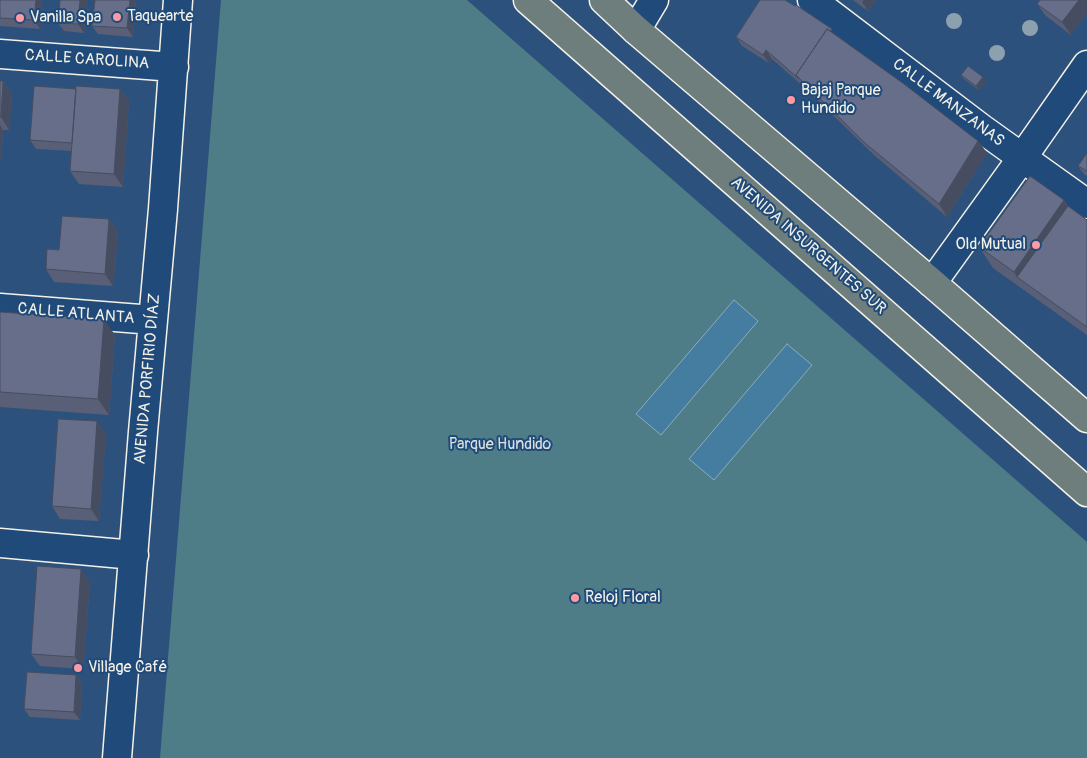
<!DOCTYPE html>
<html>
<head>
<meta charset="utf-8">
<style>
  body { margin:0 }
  canvas { display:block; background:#2d517d }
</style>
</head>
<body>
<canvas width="1087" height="758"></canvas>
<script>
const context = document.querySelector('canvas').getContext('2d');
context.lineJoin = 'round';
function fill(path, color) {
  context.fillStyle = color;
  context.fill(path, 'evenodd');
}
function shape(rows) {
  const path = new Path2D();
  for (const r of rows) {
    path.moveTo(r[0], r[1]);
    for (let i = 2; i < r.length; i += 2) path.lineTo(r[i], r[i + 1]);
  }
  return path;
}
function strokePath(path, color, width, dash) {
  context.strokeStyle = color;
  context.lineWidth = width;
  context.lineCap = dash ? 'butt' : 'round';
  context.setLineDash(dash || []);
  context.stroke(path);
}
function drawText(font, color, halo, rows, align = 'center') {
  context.font = font + ' Pangolin,sans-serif';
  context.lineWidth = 4;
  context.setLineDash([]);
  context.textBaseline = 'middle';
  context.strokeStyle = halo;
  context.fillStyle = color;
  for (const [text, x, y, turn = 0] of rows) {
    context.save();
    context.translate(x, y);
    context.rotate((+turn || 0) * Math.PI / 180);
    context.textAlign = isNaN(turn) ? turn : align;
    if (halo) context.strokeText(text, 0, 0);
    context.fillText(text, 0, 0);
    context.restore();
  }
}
fill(shape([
  [221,0,467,0,1087,542,1087,758,160,758]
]), '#4e7d87');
const water = shape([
  [734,300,758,321,661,435,636,414,734,300],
  [787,344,812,365,714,480,689,459,787,344]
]);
fill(water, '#457da0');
strokePath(water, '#8babbd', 1);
const minor = shape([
  [812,0,982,129,1087,204],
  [636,30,654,0],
  [0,54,174,67],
  [932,283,1022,158,1087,65],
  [0,308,153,320],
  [0,543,134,555],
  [117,758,143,432,163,209,178,0]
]);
const major = shape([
  [528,0,1087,492],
  [604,0,636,30,932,283,1087,418]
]);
strokePath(minor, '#f4f1e8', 31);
strokePath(major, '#f4f1e8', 31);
strokePath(minor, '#1f4a7a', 28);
strokePath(major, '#6d7e7c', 28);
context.fillStyle = '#8da0b0';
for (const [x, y] of [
  [954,21],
  [1030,28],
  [997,53]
]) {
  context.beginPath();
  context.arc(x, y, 8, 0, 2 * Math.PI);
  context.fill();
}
fill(shape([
  [0,0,42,0,40,29,0,26],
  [60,0,87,0,84,33,64,31,58,23],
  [95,0,136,0,133,37,98,34,92,26],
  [853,0,876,0,868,11],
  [1087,0,1071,35,1046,16,1037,4],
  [836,35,978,141,987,153,947,217,874,155,805,88,772,59,769,63,742,46,736,37],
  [961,75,986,81,979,90,964,79],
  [0,81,3,81,12,94,9,130,3,130,1,159,0,159],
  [76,89,120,89,129,101,123,187,79,184,70,171,72,151,36,149,30,140],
  [1087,153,1087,176,1084,174,1078,166],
  [1064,200,1068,206,1087,220,1087,335,993,268,979,247],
  [109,219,118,231,113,286,54,282,46,269,59,250],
  [0,312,115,335,109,415,0,407],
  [106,434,99,521,60,519,52,506],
  [90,582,83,669,40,666,31,654],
  [76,675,82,684,80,720,30,717,24,709]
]), '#585f76');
fill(shape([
  [36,0,42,0,40,29,34,20],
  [80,0,87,0,84,33,78,24],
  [130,0,136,0,133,37,127,28],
  [864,0,876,0,868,11,862,2],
  [1079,0,1087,0,1087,13,1071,35,1062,22],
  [766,50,772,59,769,63,763,55],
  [983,77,986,81,979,90,976,86],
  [3,81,12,94,9,130,1,117],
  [120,89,129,101,123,187,114,174],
  [0,125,3,130,1,159,0,158],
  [978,141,987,153,947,217,939,204],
  [1064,200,1079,221,1017,277,1014,272],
  [109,219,118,231,113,286,105,274],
  [104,319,115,335,109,415,98,399],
  [97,421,106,434,99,521,91,509],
  [81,569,90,582,83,669,75,657],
  [76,675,82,684,80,720,74,712]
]), '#474d60');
const building = shape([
  [0,0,36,0,34,20,0,18,0,0],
  [60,0,80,0,78,24,58,23,60,0],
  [95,0,130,0,127,28,92,26,95,0],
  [760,0,785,0,795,6,796,5,832,29,831,31,827,29,796,75,799,79,766,50,763,55,736,37,760,0],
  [1040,0,1079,0,1062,22,1037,4,1040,0],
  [827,29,904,84,978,141,939,204,865,143,796,75,827,29],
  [968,66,983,77,976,86,961,75,968,66],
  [0,81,3,81,1,117,0,117,0,81],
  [34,86,76,89,72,143,30,140,34,86],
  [76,86,120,89,114,174,70,171,76,86],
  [1087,153,1087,171,1078,166,1087,153],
  [1030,176,1064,200,1014,272,979,247,1030,176],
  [1068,206,1087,220,1087,327,1017,277,1068,206],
  [62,216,109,219,105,274,46,269,47,249,59,250,62,216],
  [0,312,104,319,98,399,0,392,0,312],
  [58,419,97,421,91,509,52,506,58,419],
  [37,566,81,569,75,657,31,654,37,566],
  [27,672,76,675,74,712,24,709,27,672]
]);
fill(building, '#666e89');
strokePath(building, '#474d60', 1);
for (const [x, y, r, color] of [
  [117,17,5,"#ff9aa2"],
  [20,18,5,"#ff9aa2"],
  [791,100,5,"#ff9aa2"],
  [1036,245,5,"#ff9aa2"],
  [575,598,5,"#ff9aa2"],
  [78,668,5,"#ff9aa2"]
]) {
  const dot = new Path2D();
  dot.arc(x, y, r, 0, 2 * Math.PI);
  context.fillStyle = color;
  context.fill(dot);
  strokePath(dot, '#1f4a7a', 2);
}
drawText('16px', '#f4f1e8', '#1f4a7a', [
  ["Taquearte",127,17],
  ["Vanilla Spa",30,18],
  ["Bajaj Parque",801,91],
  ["Hundido",801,109],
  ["Old Mutual",1026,245,"right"],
  ["Reloj Floral",585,598],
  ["Village Café",88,668]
], 'left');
drawText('16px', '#f4f1e8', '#1f4a7a', [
  ["CALLE CAROLINA",87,60,4],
  ["CALLE MANZANAS",948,103,37],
  ["AVENIDA INSURGENTES SUR",808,246,41],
  ["CALLE ATLANTA",76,314,5],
  ["AVENIDA PORFIRIO DÍAZ",148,379,-85]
]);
drawText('16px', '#dbe0d9', '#1f4a7a', [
  ["Parque Hundido",500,445]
]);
</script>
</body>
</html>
